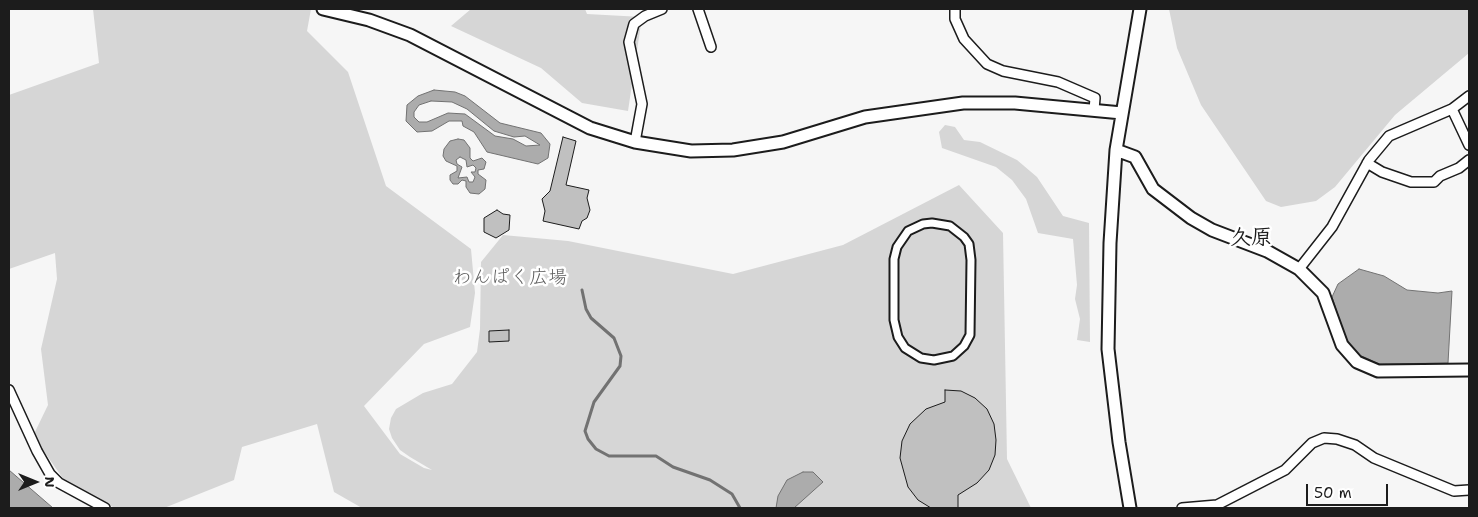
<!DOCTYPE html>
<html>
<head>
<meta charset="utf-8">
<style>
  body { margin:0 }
  #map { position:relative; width:1478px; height:517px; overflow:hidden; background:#f6f6f6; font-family:"Shantell Sans",sans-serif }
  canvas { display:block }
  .frame { position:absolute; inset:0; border:10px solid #1c1c1c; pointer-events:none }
  .north { position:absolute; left:10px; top:457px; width:50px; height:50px; -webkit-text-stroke:4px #fff; paint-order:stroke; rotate:90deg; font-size:14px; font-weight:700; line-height:20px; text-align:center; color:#1c1c1c }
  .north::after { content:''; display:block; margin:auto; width:18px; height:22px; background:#1c1c1c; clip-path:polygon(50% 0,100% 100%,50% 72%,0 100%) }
  .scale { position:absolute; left:1306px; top:484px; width:82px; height:22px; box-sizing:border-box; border:2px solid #1c1c1c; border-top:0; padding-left:6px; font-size:15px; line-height:18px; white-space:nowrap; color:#1c1c1c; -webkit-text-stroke:4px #fff; paint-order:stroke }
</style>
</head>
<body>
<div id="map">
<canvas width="1478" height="517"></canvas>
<div class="frame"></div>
<div class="north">N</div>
<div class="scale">50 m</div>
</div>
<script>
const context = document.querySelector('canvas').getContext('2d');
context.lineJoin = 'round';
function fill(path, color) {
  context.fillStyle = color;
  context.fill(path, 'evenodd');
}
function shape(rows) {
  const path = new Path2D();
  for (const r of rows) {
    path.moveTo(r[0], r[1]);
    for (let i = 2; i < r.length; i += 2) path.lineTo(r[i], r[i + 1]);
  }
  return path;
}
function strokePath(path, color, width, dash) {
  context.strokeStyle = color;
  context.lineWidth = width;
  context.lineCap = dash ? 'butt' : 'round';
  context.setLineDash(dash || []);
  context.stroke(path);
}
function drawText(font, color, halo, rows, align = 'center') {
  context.font = font + ' "Shantell Sans","Klee One",sans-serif';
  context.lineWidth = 5;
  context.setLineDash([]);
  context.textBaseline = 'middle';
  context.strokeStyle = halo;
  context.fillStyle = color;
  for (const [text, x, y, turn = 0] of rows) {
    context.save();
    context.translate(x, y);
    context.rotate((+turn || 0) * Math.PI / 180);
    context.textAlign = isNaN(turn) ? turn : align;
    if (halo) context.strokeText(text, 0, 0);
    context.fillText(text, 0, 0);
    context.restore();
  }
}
fill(shape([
  [93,9,311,9,307,31,348,72,386,186,471,249,475,293,470,327,424,344,364,406,400,454,424,468,432,470,410,457,400,450,392,438,389,429,391,418,396,409,423,393,452,384,477,352,480,329,481,262,503,235,568,241,733,274,843,245,959,185,1003,233,1007,459,1031,508,362,508,334,492,317,424,242,447,234,480,164,508,115,508,67,484,33,436,48,405,41,349,57,279,55,253,9,269,9,95,99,63],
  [471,9,585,9,587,14,642,17,628,111,582,103,541,68,451,26],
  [1169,9,1469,9,1469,53,1395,115,1335,187,1316,201,1281,207,1266,201,1201,105,1177,48],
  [945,125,955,127,964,140,980,142,1017,160,1037,177,1063,216,1089,223,1090,342,1077,340,1080,319,1075,299,1077,285,1073,239,1038,233,1026,199,1012,180,996,167,942,148,939,132]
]), '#d6d6d6');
const water = shape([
  [434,90,455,92,465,96,500,123,541,133,550,144,548,158,538,164,487,152,474,132,463,126,462,121,449,121,432,131,417,132,406,121,407,105,418,96,434,90],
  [431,101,452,102,467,109,494,131,514,137,525,136,540,145,526,146,513,139,495,136,465,114,448,113,427,122,419,122,414,117,414,112,419,105,431,101],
  [458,139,464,140,470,148,470,158,473,161,482,158,486,162,484,169,478,170,478,174,486,180,485,189,479,194,470,193,466,187,466,181,462,180,458,184,453,184,450,180,450,175,457,171,457,166,446,161,443,156,444,149,450,141,458,139],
  [460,157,466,160,467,167,473,165,476,168,475,172,471,172,475,177,473,182,469,182,467,177,458,178,462,167,457,164,456,160,460,157],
  [1359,269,1384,276,1407,290,1438,293,1452,291,1448,363,1379,364,1355,353,1347,342,1332,297,1338,284,1359,269],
  [9,470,53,508,9,508,9,470],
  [803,472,813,472,823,482,794,508,776,508,778,496,787,480,803,472]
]);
fill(water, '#acacac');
strokePath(water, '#727272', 1);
strokePath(shape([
  [582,290,586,309,591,318,614,338,621,356,620,366,594,402,585,431,588,439,596,449,609,456,656,456,673,467,710,480,732,494,740,508]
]), '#727272', 3);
const building = shape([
  [563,137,576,141,566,185,589,190,587,198,590,210,587,218,582,221,579,229,543,221,545,211,542,199,550,191,563,137],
  [497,210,503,214,510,215,509,230,496,238,484,232,484,218,497,210],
  [509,330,509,341,489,342,489,331,509,330],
  [945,390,961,391,975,398,987,409,994,424,996,440,995,455,989,470,977,483,958,495,958,508,931,508,918,500,908,487,900,458,902,441,910,424,926,409,945,402,945,390]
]);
fill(building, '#c0c0c0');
strokePath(building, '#1c1c1c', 1);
const pedestrian = shape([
  [932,223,950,226,964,237,969,244,971,260,970,335,964,346,953,356,934,360,921,358,905,348,898,337,894,320,894,259,897,247,908,231,923,224,932,223]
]);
const minor = shape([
  [698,9,711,47],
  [955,9,955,19,964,39,987,64,1003,71,1058,82,1095,98,1094,110],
  [1452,109,1469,145],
  [635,142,642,104,629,42,634,24,645,16,662,9],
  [1367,163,1382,172,1411,182,1434,182,1440,176,1459,168,1469,160],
  [1299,269,1332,227,1369,160,1389,136,1452,109,1469,96],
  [9,390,37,451,50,474,59,483,105,508],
  [1182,508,1217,505,1285,470,1312,443,1324,438,1337,439,1355,445,1374,458,1454,491,1469,490]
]);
const tertiary = shape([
  [323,9,369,20,410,35,590,128,635,142,691,151,733,150,783,142,865,117,963,103,1015,103,1122,113],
  [1116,150,1135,157,1153,189,1191,218,1212,230,1267,251,1299,269,1323,293,1342,345,1357,362,1378,371,1469,370],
  [1130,508,1119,442,1108,349,1110,243,1116,150,1140,9]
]);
strokePath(pedestrian, '#1c1c1c', 11);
strokePath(minor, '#1c1c1c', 12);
strokePath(tertiary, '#1c1c1c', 15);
strokePath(pedestrian, '#fff', 7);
strokePath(minor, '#fff', 9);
strokePath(tertiary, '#fff', 11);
drawText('19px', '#5d5d5d', '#fff', [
  ["わんぱく広場",510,278]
]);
drawText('bold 21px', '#1c1c1c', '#fff', [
  ["久原",1251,239]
]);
</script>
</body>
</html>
